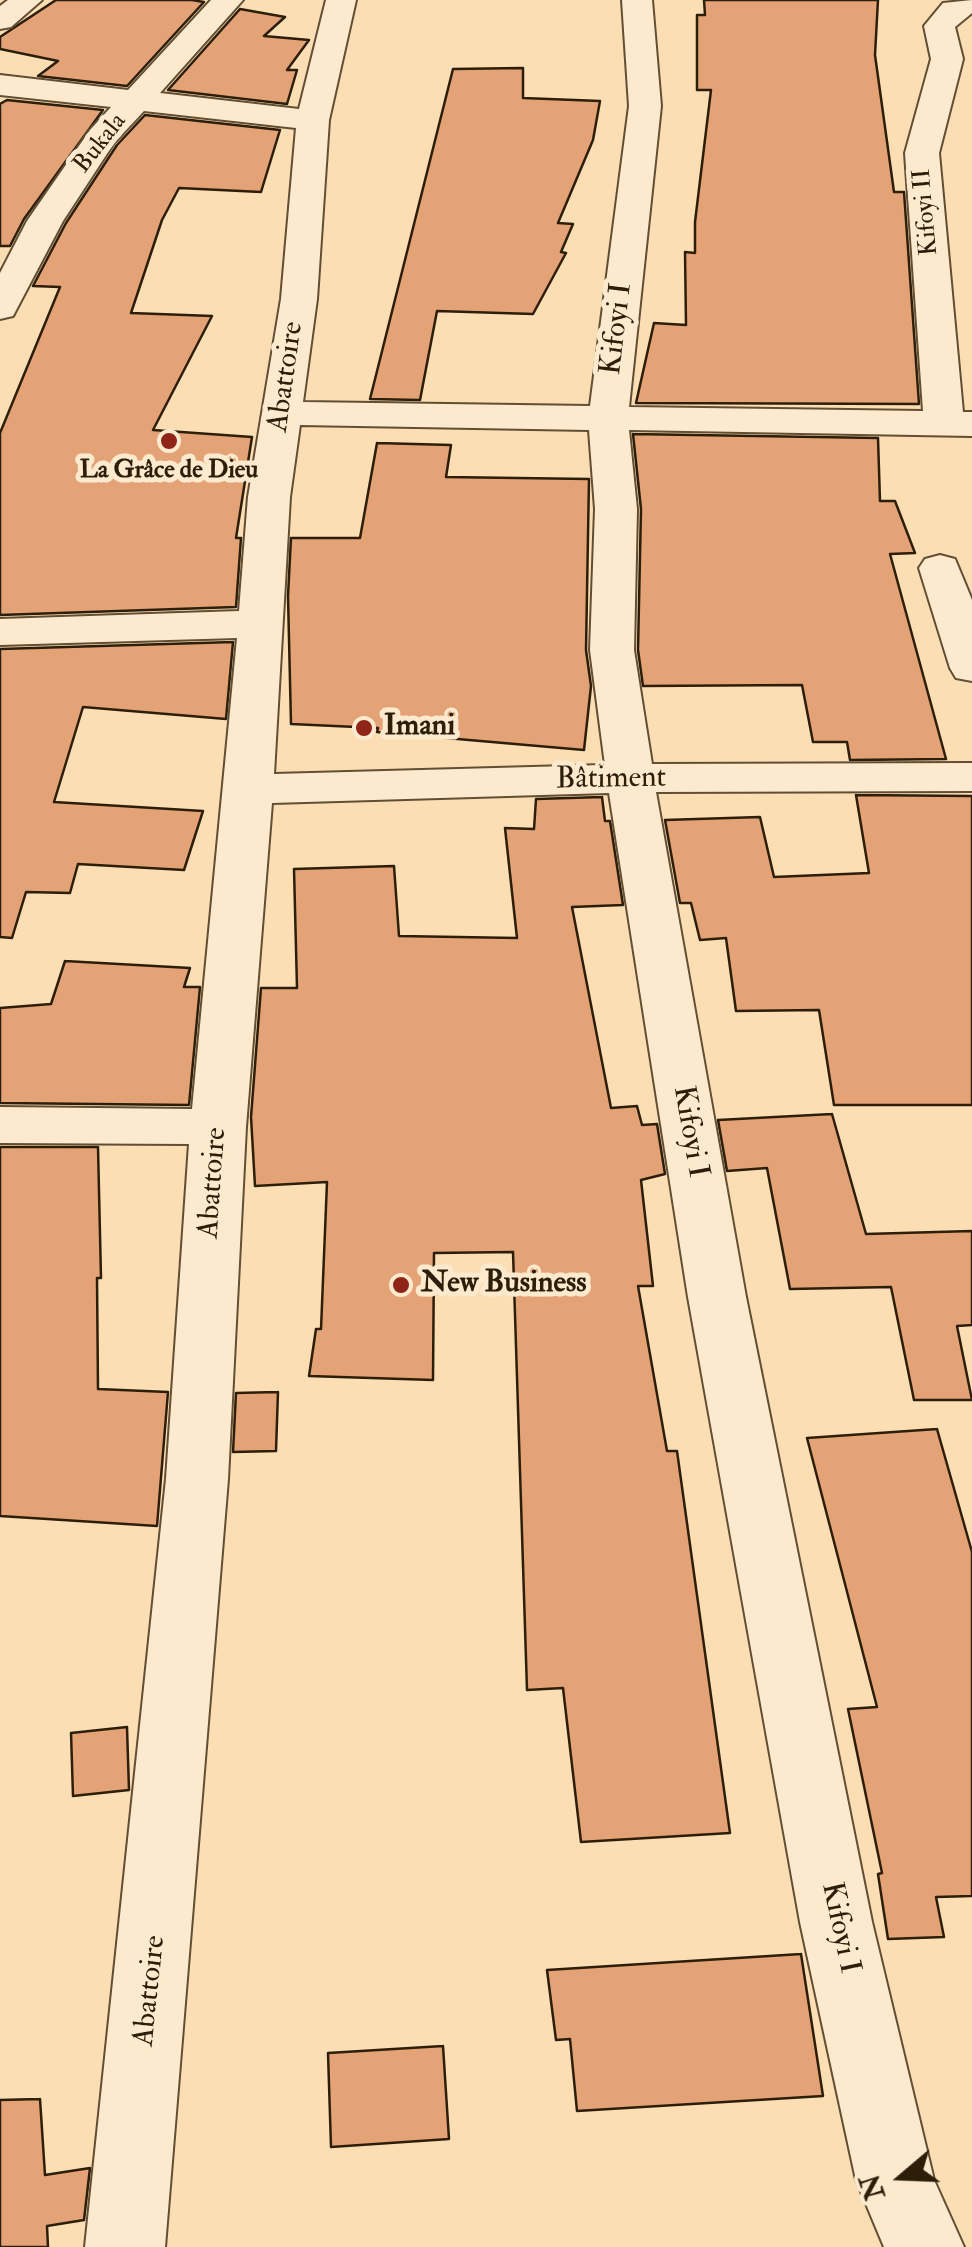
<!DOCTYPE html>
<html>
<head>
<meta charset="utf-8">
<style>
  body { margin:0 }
  #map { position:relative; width:972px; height:2247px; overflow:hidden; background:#fcdeb4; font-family:"IM FELL Double Pica",serif }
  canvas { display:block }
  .north { position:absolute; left:852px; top:2127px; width:100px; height:100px; -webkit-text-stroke:8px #fdeace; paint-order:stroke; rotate:251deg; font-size:28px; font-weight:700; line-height:40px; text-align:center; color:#2d1e0a }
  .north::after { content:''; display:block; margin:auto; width:35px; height:45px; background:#2d1e0a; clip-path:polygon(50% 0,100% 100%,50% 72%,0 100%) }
</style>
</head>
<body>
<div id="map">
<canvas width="972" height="2247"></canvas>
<div class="north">N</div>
</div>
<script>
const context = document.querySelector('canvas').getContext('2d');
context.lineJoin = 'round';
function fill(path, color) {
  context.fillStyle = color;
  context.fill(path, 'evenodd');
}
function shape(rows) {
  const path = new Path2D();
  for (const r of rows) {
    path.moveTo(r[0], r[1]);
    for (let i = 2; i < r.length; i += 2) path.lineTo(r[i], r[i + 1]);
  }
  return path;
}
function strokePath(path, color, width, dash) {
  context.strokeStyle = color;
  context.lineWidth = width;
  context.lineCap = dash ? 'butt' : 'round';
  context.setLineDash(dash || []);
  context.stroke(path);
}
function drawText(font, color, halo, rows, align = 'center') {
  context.font = font + ' "IM FELL Double Pica",serif';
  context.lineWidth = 10;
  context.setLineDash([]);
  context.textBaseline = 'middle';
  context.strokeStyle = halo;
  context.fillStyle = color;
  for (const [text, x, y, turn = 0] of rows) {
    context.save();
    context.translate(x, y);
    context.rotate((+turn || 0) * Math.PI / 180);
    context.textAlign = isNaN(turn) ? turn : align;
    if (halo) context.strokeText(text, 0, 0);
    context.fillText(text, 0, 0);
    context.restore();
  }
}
const building = shape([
  [56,0,192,0,204,2,127,86,38,76,58,61,0,49,0,37,56,0],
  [704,0,878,0,875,55,894,192,904,192,919,404,636,403,654,323,686,325,685,252,695,253,695,222,711,90,697,90,697,15,705,15,704,0],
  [240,9,285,17,264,36,309,40,287,70,297,70,287,104,168,90,240,9],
  [523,68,523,98,600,101,593,140,558,223,573,224,561,252,566,253,533,314,437,311,420,400,370,399,453,69,523,68],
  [7,100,103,110,24,219,10,246,0,246,0,104,7,100],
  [145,115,280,130,261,192,179,188,162,220,131,313,212,316,153,430,252,437,236,538,241,538,236,607,0,615,0,433,60,287,33,286,66,223,117,145,145,115],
  [633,434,878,438,880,501,895,501,915,553,890,554,946,759,850,760,847,742,813,742,802,685,643,686,638,650,641,509,633,434],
  [377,443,451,445,446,477,589,479,586,650,591,686,584,750,377,732,378,728,291,724,288,596,291,538,360,538,377,443],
  [233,642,226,719,83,707,54,802,203,811,184,870,78,864,70,893,26,892,12,938,0,937,0,649,233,642],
  [856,795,972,796,972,1105,834,1105,819,1010,736,1011,726,938,700,940,691,903,680,903,665,820,760,817,774,877,869,873,856,795],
  [602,797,605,821,610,821,623,905,572,907,611,1108,637,1106,642,1125,657,1124,665,1174,641,1180,653,1286,638,1286,667,1451,677,1451,730,1833,581,1842,563,1688,527,1690,513,1252,434,1253,433,1380,309,1376,316,1329,321,1329,327,1182,255,1186,251,1117,261,988,297,988,294,869,394,866,399,936,517,938,505,828,534,829,536,799,602,797],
  [65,961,190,968,184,987,200,987,189,1105,0,1103,0,1008,51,1004,65,961],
  [832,1114,866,1234,972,1231,972,1325,957,1326,972,1400,914,1400,891,1287,790,1289,767,1168,727,1171,718,1120,832,1114],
  [0,1147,98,1147,101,1278,97,1278,98,1389,168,1392,157,1526,0,1516,0,1147],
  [278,1392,276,1451,233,1452,236,1393,278,1392],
  [937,1429,972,1552,972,1896,936,1897,944,1937,888,1939,878,1874,882,1873,848,1709,877,1707,807,1438,937,1429],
  [127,1727,129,1790,73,1796,71,1733,127,1727],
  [801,1954,823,2096,577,2111,570,2039,556,2040,547,1970,801,1954],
  [443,2046,449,2139,331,2147,328,2053,443,2046],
  [40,2099,45,2175,90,2168,84,2220,47,2226,48,2247,0,2247,0,2100,40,2099]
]);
fill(building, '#e3a377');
strokePath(building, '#2d1e0a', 2.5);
const minor = shape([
  [8,0,42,0,11,27,0,29,0,6,8,0],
  [211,0,243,0,160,93,299,109,326,0,356,0,329,120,317,299,303,402,590,406,629,106,622,0,652,0,661,106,629,407,923,411,905,153,931,59,924,26,943,3,972,0,972,13,955,27,963,59,939,153,963,412,972,412,972,436,629,430,637,509,634,650,652,764,972,763,972,791,656,792,746,1297,872,1922,934,2180,964,2247,884,2247,856,2180,800,1922,688,1297,609,793,272,803,246,1127,228,1479,165,2247,85,2247,166,1479,189,1144,0,1143,0,1107,192,1109,237,638,0,645,0,619,239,611,248,497,281,299,296,128,144,111,114,143,63,221,13,316,0,319,0,273,27,221,90,130,111,107,0,95,0,75,128,90,211,0],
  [300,425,589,430,595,509,590,650,605,765,274,774,290,497,300,425],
  [940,555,955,559,972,600,972,681,956,678,950,668,919,568,925,559,940,555]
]);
strokePath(minor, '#614e34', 4);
fill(minor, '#fdeace');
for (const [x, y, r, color] of [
  [169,441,10,"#8f2418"],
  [364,728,10,"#8f2418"],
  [401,1285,10,"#8f2418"]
]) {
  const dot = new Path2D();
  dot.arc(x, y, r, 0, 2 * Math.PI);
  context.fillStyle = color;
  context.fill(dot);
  strokePath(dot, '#fdeace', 4);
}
drawText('25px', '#2d1e0a', '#fdeace', [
  ["Bukala",101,144,-52],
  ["Kifoyi II",927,212,-95]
]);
drawText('bold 25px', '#2d1e0a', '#fdeace', [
  ["La Grâce de Dieu",169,472]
]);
drawText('30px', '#2d1e0a', '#fdeace', [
  ["Kifoyi I",618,329,-83],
  ["Abattoire",287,377,-82],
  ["Bâtiment",611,780,-1],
  ["Kifoyi I",689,1132,80],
  ["Abattoire",214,1183,-86],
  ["Kifoyi I",839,1928,78],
  ["Abattoire",151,1991,-84]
]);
drawText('bold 30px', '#2d1e0a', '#fdeace', [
  ["Imani",384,728],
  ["New Business",421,1285]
], 'left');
</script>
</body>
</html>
